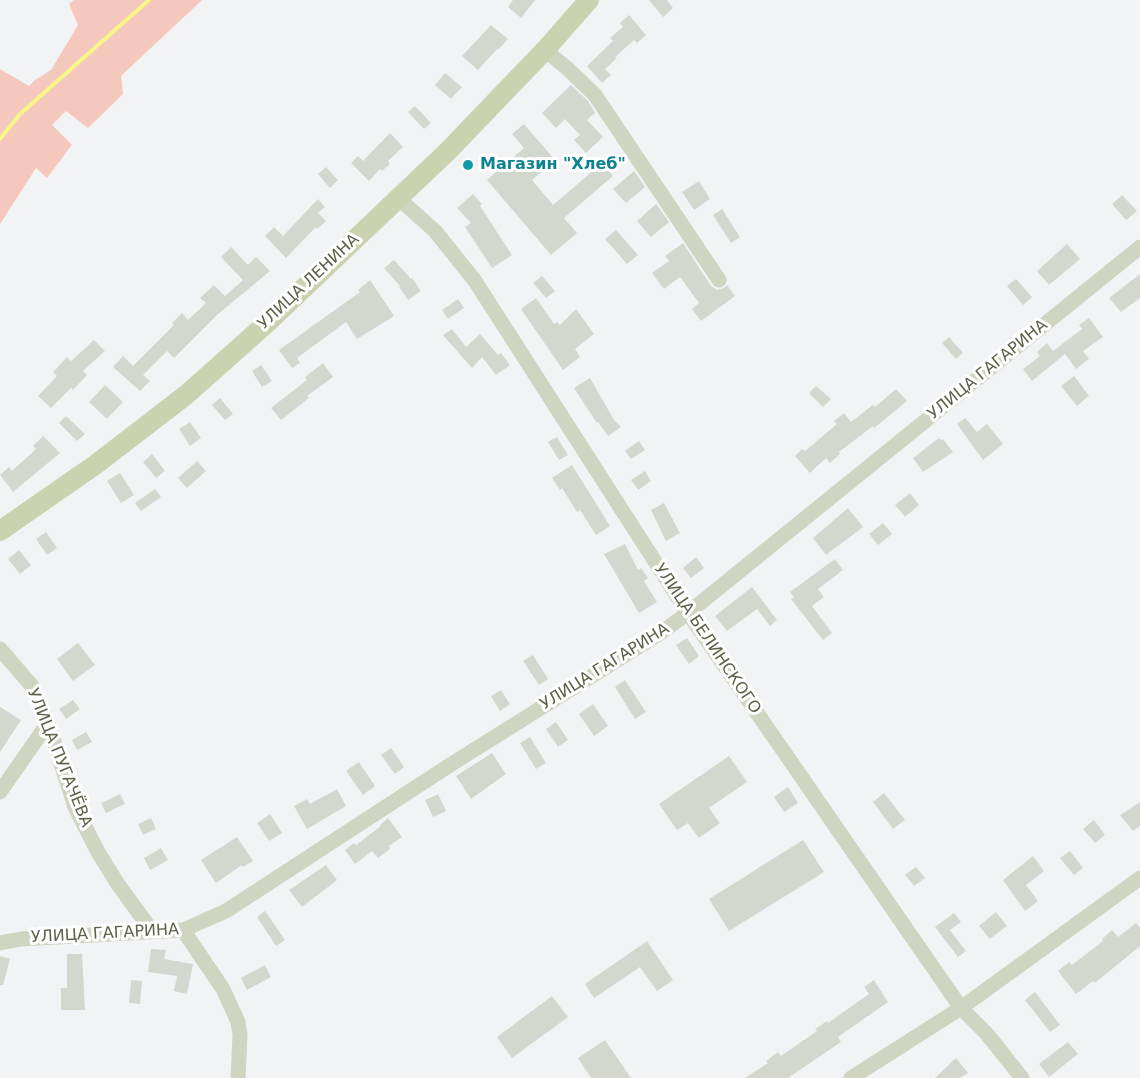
<!DOCTYPE html>
<html>
<head>
<meta charset="utf-8">
<style>
  body { margin:0 }
  canvas { display:block; background:#f2f3f5 }
</style>
</head>
<body>
<canvas width="1140" height="1078"></canvas>
<script>
const context = document.querySelector('canvas').getContext('2d');
context.lineJoin = 'round';
function fill(path, color) {
  context.fillStyle = color;
  context.fill(path, 'evenodd');
}
function shape(rows) {
  const path = new Path2D();
  for (const r of rows) {
    path.moveTo(r[0], r[1]);
    for (let i = 2; i < r.length; i += 2) path.lineTo(r[i], r[i + 1]);
  }
  return path;
}
function strokePath(path, color, width, dash) {
  context.strokeStyle = color;
  context.lineWidth = width;
  context.lineCap = dash ? 'butt' : 'round';
  context.setLineDash(dash || []);
  context.stroke(path);
}
function drawText(font, color, halo, rows, align = 'center') {
  context.font = font + ' "DejaVu Sans",sans-serif';
  context.lineWidth = 6;
  context.setLineDash([]);
  context.textBaseline = 'middle';
  context.strokeStyle = halo;
  context.fillStyle = color;
  for (const [text, x, y, turn = 0] of rows) {
    context.save();
    context.translate(x, y);
    context.rotate((+turn || 0) * Math.PI / 180);
    context.textAlign = isNaN(turn) ? turn : align;
    if (halo) context.strokeText(text, 0, 0);
    context.fillText(text, 0, 0);
    context.restore();
  }
}
fill(shape([
  [74,0,202,0,121,76,123,94,88,128,66,111,52,125,72,145,47,178,36,168,0,224,0,69,29,86,35,80,51,70,78,25,69,4]
]), '#f5c8be');
strokePath(shape([
  [0,139,20,114,149,0]
]), '#f6f786', 4);
fill(shape([
  [513,0,535,0,521,18,508,7],
  [649,0,667,0,673,8,663,17],
  [629,15,646,35,637,43,634,40,615,57,617,58,605,69,611,75,602,83,587,66,613,41,610,38,623,27,620,23],
  [491,25,508,39,499,49,498,48,478,70,462,56],
  [445,73,462,87,451,99,435,85],
  [571,85,588,101,595,113,587,120,603,137,586,153,574,140,580,135,565,119,556,128,542,113],
  [415,106,431,123,424,129,408,112],
  [524,124,555,160,532,180,553,205,602,163,613,176,564,218,577,233,551,255,487,180,524,148,512,134],
  [390,133,403,147,388,161,390,164,382,171,380,169,369,181,351,163,358,156,363,161],
  [326,167,338,180,330,188,318,174],
  [634,171,645,187,626,203,613,189],
  [699,181,710,199,694,210,682,192],
  [473,194,482,204,480,206,512,255,492,268,465,227,471,223,457,208],
  [1122,195,1137,211,1126,220,1112,204],
  [318,199,325,207,318,213,326,221,317,229,316,227,286,258,265,236,274,227,283,236],
  [656,204,669,222,651,237,637,221],
  [722,209,740,237,731,243,713,215],
  [616,230,638,255,627,264,605,239],
  [683,243,711,286,717,290,724,288,727,285,735,296,701,321,692,309,699,303,680,277,664,289,652,273,669,261,665,256],
  [1067,244,1080,259,1049,285,1037,271],
  [231,247,248,265,256,257,270,271,217,315,174,358,167,351,143,375,150,381,140,391,113,367,123,356,133,366,174,325,172,323,182,313,188,320,206,303,200,298,214,285,225,296,243,280,221,257],
  [394,260,411,279,412,278,421,291,408,300,399,287,400,286,384,268],
  [1140,274,1140,298,1121,312,1109,298],
  [542,276,555,291,546,298,533,283],
  [1016,279,1032,297,1023,305,1007,286],
  [370,280,394,316,357,339,346,322,297,358,300,363,292,368,279,350,360,292,358,290],
  [536,298,554,324,557,322,560,325,576,309,594,334,575,349,580,357,563,370,521,309],
  [458,299,464,308,448,319,442,310],
  [1089,318,1103,337,1083,351,1089,359,1076,369,1065,354,1032,381,1023,369,1040,356,1037,352,1047,343,1053,351,1082,329,1079,325],
  [452,329,466,347,480,334,498,355,501,353,510,365,496,375,482,357,472,368,443,335],
  [949,337,963,353,956,359,942,343],
  [94,340,105,351,83,371,87,375,73,390,71,388,51,408,38,396,57,376,53,372,67,357,71,361],
  [323,363,333,377,307,396,309,398,281,420,271,408,307,380,305,377],
  [261,365,272,381,262,387,252,371],
  [1074,376,1089,396,1077,406,1061,386],
  [590,378,614,420,621,427,608,436,598,422,597,423,574,388],
  [105,385,123,402,107,419,89,402],
  [816,386,831,399,823,407,809,393],
  [896,389,907,401,874,428,873,426,839,452,840,454,830,463,826,458,810,473,795,456,802,449,805,451,837,424,834,421,844,413,851,422,873,405,875,407],
  [220,398,233,414,225,420,212,405],
  [66,416,85,434,77,441,59,423],
  [965,418,977,432,987,424,1003,444,983,460,957,424],
  [190,422,201,438,190,446,179,429],
  [43,436,60,453,13,492,0,475,9,467,12,471,36,449,33,446],
  [557,437,568,455,559,460,548,442],
  [939,438,941,440,943,439,953,452,923,472,913,458],
  [639,441,645,450,631,459,625,451],
  [152,454,165,471,156,478,143,462],
  [197,461,206,471,187,488,178,478],
  [572,465,610,526,596,535,580,510,577,512,562,488,560,490,552,478],
  [645,471,651,481,638,490,631,480],
  [120,473,134,495,121,503,107,481],
  [155,489,161,497,141,511,135,503],
  [910,493,919,505,905,517,895,505],
  [664,503,680,533,666,541,651,510],
  [848,508,863,527,826,555,813,538],
  [883,523,892,534,878,545,869,534],
  [46,532,57,548,47,555,36,539],
  [625,544,638,570,641,568,648,578,644,581,657,602,639,613,604,554],
  [19,550,31,565,20,574,8,559],
  [696,557,704,568,691,578,683,568],
  [835,559,843,570,818,589,824,597,812,606,832,633,823,640,791,599,794,597,790,592],
  [752,587,777,620,770,626,757,609,727,631,715,616],
  [687,638,699,656,689,664,676,645],
  [78,643,95,665,73,681,57,659],
  [533,655,548,679,539,685,523,661],
  [625,680,646,712,635,719,615,687],
  [501,690,510,704,500,711,491,696],
  [73,700,80,709,66,719,59,709],
  [593,704,608,726,594,736,579,714],
  [0,707,21,720,0,752],
  [556,722,568,740,558,747,546,729],
  [86,732,92,742,77,750,72,740],
  [530,737,546,763,536,769,520,743],
  [391,748,404,767,395,774,381,755],
  [492,753,506,774,471,799,456,776],
  [729,756,747,782,709,808,720,823,699,838,688,823,677,830,659,804],
  [359,762,375,786,363,795,346,771],
  [788,787,798,803,784,812,774,797],
  [337,789,346,806,307,829,294,806,307,799,310,804],
  [884,793,905,820,893,829,873,802],
  [120,794,125,804,106,813,101,803],
  [438,794,446,811,433,817,425,800],
  [1140,802,1140,826,1133,831,1120,815],
  [270,814,282,833,269,841,257,823],
  [151,818,156,829,143,835,138,824],
  [388,818,402,837,389,846,390,849,378,858,372,851,355,864,345,850,354,843,356,845,381,826,380,825],
  [1094,820,1105,835,1095,843,1083,829],
  [237,837,253,861,243,867,242,865,216,883,201,860],
  [803,840,824,872,729,931,709,899],
  [161,848,168,860,150,870,144,858],
  [1070,851,1083,868,1074,875,1060,858],
  [1033,856,1044,871,1026,885,1038,901,1025,911,1003,880],
  [326,865,337,880,302,907,289,890],
  [916,867,925,878,914,886,905,875],
  [265,911,285,940,276,946,257,917],
  [996,912,1007,926,990,939,979,926],
  [954,913,961,922,950,930,966,951,958,957,935,927],
  [1136,923,1140,928,1140,946,1095,983,1093,981,1076,994,1058,971,1069,962,1072,965,1103,941,1102,939,1112,930,1118,937],
  [647,941,673,980,657,991,640,967,594,998,585,984],
  [151,949,166,950,164,959,193,964,187,994,174,991,177,976,148,972],
  [67,954,82,954,85,1010,61,1010,61,988,67,988],
  [0,956,10,959,3,985,0,985],
  [265,965,271,977,247,990,241,978],
  [131,980,142,981,140,1004,129,1003],
  [874,980,888,1002,838,1037,841,1042,788,1078,745,1078,768,1063,766,1061,778,1052,781,1056,817,1031,815,1029,827,1021,828,1023,869,994,864,987],
  [1035,992,1060,1025,1050,1032,1025,1000],
  [552,996,568,1017,512,1058,497,1037],
  [605,1040,631,1078,591,1078,578,1058],
  [1068,1042,1078,1054,1049,1077,1039,1064],
  [956,1058,968,1073,960,1078,935,1078]
]), '#d3d8ce');
strokePath(shape([
  [545,50,568,69,595,95,719,280],
  [398,198,435,231,475,281,688,613,961,1008,987,1034,1022,1078],
  [0,649,32,686,48,723,75,807,98,852,117,883,152,931],
  [0,792,48,723],
  [183,930,223,989,238,1022,240,1035,238,1078],
  [0,943,21,939,183,930,226,911,450,765,659,634,688,613,1140,247],
  [851,1078,961,1008,1140,878]
]), '#d0d5c2', 15);
strokePath(shape([
  [0,531,95,465,186,395,268,322,448,151,545,50,589,0]
]), '#c9d3af', 20);
for (const [x, y, r, color] of [
  [468,165,6,"#0f9aa8"]
]) {
  const dot = new Path2D();
  dot.arc(x, y, r, 0, 2 * Math.PI);
  context.fillStyle = color;
  context.fill(dot);
  strokePath(dot, '#fff', 2);
}
drawText('bold 16px', '#0d838f', '#fff', [
  ["Магазин \"Хлеб\"",480,165]
], 'left');
drawText('16px', '#5b6247', '#fff', [
  ["УЛИЦА ЛЕНИНА",309,282,-43],
  ["УЛИЦА ГАГАРИНА",988,370,-39],
  ["УЛИЦА БЕЛИНСКОГО",707,639,56],
  ["УЛИЦА ГАГАРИНА",605,667,-32],
  ["УЛИЦА ПУГАЧЁВА",59,758,68],
  ["УЛИЦА ГАГАРИНА",105,934,-3]
]);
</script>
</body>
</html>
